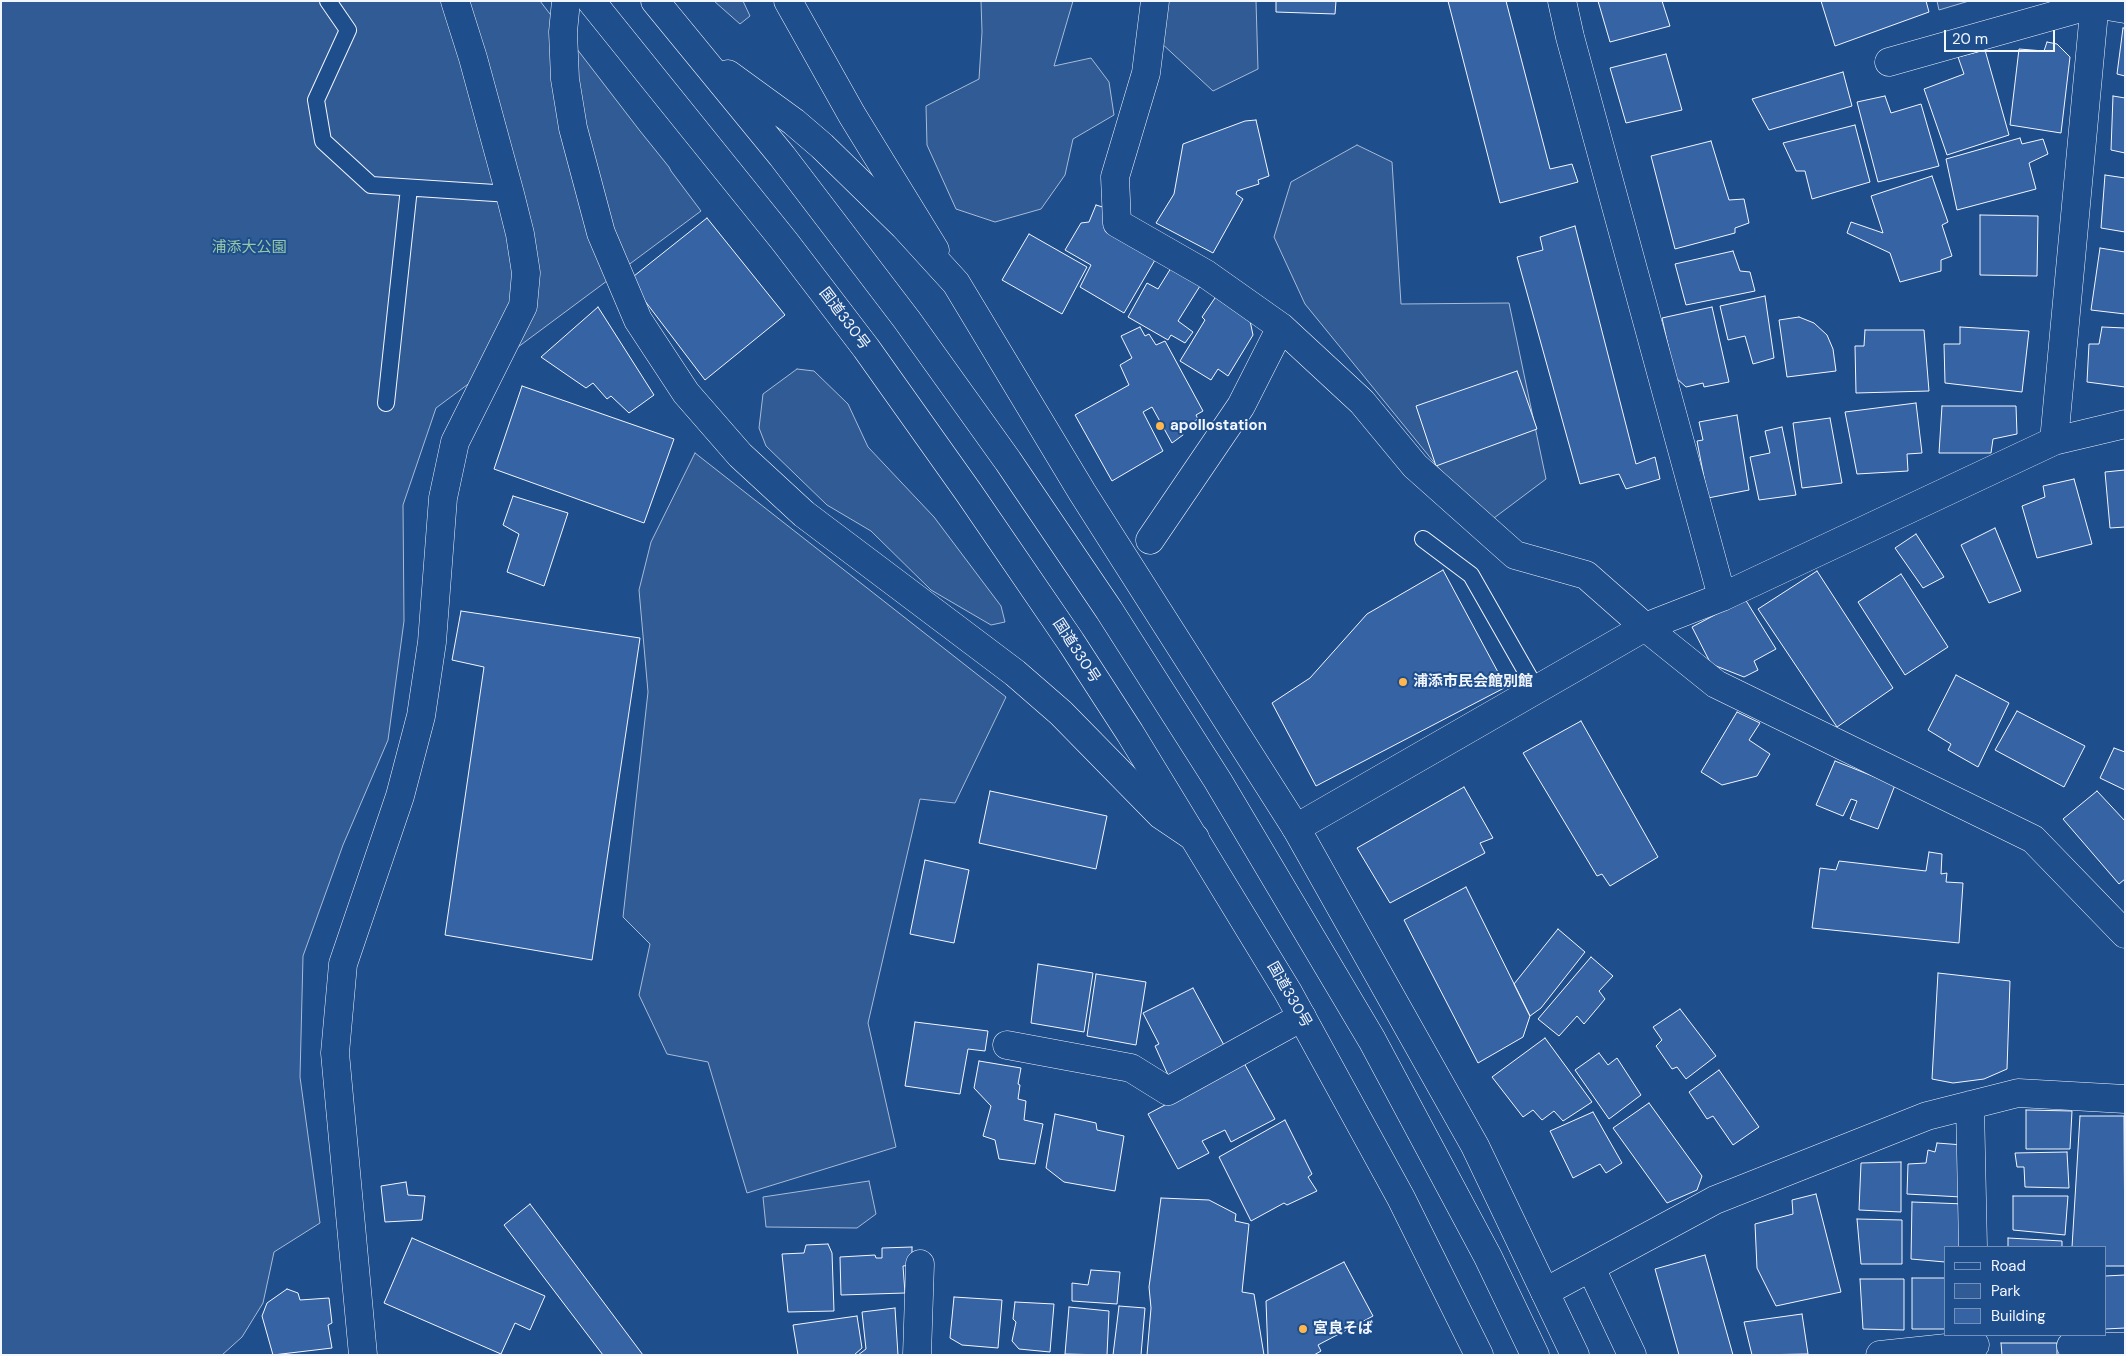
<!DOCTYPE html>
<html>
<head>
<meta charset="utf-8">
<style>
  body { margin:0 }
  #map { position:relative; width:2126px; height:1356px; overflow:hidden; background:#1f4e8c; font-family:"DM Sans",sans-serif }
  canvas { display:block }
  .frame { position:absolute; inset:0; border:2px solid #f2f6ff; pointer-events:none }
  .legend { position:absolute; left:1944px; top:1246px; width:162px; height:90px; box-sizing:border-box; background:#1f4e8c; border:1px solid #7391ba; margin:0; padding:6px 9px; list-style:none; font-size:15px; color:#f2f6ff }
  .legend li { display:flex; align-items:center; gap:10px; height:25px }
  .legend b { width:25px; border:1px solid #7391ba }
  .scale { position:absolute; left:1944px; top:30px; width:111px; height:22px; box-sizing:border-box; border:2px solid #f2f6ff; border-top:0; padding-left:6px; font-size:15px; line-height:18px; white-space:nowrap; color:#f2f6ff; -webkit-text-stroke:4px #1f4e8c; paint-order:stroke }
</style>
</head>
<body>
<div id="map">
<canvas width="2126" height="1356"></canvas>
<div class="frame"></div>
<ul class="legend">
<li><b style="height:6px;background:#1f4e8c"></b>Road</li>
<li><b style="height:14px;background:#305b95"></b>Park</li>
<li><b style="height:14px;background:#3563a3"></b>Building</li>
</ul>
<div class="scale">20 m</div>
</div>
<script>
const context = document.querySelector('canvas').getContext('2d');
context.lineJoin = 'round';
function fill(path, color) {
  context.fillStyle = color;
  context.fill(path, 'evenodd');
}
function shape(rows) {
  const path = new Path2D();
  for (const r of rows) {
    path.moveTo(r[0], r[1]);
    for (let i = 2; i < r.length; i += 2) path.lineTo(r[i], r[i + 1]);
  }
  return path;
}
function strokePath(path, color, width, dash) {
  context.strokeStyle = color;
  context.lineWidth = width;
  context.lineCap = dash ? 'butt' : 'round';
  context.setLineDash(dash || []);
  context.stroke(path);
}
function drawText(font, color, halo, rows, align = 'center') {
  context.font = font + ' "DM Sans","Noto Sans JP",sans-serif';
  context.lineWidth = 4;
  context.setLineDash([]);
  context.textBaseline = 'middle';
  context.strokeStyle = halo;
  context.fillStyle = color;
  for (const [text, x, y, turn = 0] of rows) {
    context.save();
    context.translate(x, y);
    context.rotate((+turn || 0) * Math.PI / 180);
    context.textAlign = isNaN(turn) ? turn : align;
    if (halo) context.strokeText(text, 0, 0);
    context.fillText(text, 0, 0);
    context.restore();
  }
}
const green = shape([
  [1,1,540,1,640,131,669,167,671,171,701,211,436,408,403,505,404,621,388,740,343,845,303,956,300,1077,320,1223,274,1252,263,1303,242,1337,222,1355,1,1355,1,1],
  [714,1,743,1,750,16,740,24,714,1],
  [981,1,1073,1,1054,66,1091,58,1109,82,1114,115,1073,139,1065,175,1041,209,995,222,956,209,927,145,926,106,979,79,982,32,981,1],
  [1164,1,1256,1,1258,69,1213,91,1159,41,1164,1],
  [1937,1,1969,1,1939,10,1937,1],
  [1357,145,1392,162,1401,304,1509,303,1546,479,1494,518,1459,493,1305,304,1274,237,1291,182,1357,145],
  [797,369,814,371,848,404,868,447,934,517,1001,606,1005,622,991,625,931,590,871,531,827,505,766,446,759,428,763,394,797,369],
  [695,453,1006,697,955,803,920,799,868,1023,896,1147,747,1193,708,1062,667,1054,639,995,650,944,623,917,648,692,639,590,651,542,695,453],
  [869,1181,876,1214,857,1228,766,1227,763,1197,869,1181]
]);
fill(green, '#305b95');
strokePath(green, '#a8bbd7', 1);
const building = shape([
  [1276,1,1336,1,1335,14,1276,12,1276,1],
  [1448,1,1506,1,1550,169,1572,164,1578,182,1500,203,1448,1],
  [1598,1,1662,1,1670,26,1610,42,1598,1],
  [1821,1,1926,1,1929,12,1835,46,1821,1],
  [2123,28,2125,28,2125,76,2117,74,2123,28],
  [2047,42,2057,44,2070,57,2061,133,2010,125,2019,49,2044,51,2047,42],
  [1985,50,2009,135,1947,155,1924,89,1964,74,1958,57,1985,50],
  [1666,54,1682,110,1626,123,1610,68,1666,54],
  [1843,72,1852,106,1769,130,1752,99,1843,72],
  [1885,96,1891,113,1921,104,1939,166,1878,182,1857,102,1885,96],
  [2113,96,2125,98,2125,153,2111,150,2113,96],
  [1256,120,1269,176,1258,180,1259,184,1237,191,1236,194,1243,199,1213,253,1156,223,1174,194,1183,144,1245,121,1256,120],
  [1855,125,1870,182,1812,199,1805,171,1796,171,1783,143,1855,125],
  [2020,138,2022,144,2043,139,2048,154,2029,163,2036,189,1957,210,1946,159,2020,138],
  [1711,141,1729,200,1744,199,1749,223,1735,228,1735,233,1675,249,1651,156,1711,141],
  [2105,175,2125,178,2125,232,2101,228,2105,175],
  [1932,176,1948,222,1942,225,1952,256,1941,260,1941,271,1900,282,1890,253,1847,233,1851,222,1883,233,1871,196,1932,176],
  [1096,205,1109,209,1155,260,1124,313,1080,287,1091,265,1065,250,1081,223,1089,222,1096,205],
  [1980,215,2038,216,2037,276,1980,275,1980,215],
  [707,218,785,315,705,380,629,280,707,218],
  [1575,226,1636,464,1655,457,1660,479,1626,489,1619,474,1580,484,1517,257,1543,250,1540,237,1575,226],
  [1029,234,1087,267,1062,314,1002,280,1029,234],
  [2100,248,2125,252,2125,314,2091,310,2100,248],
  [1733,251,1740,271,1750,272,1755,291,1686,305,1675,264,1733,251],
  [1171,268,1200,286,1178,321,1193,332,1185,343,1171,335,1168,340,1128,317,1147,283,1158,289,1171,268],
  [1217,295,1249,316,1253,335,1228,376,1218,369,1211,380,1180,361,1205,320,1202,317,1217,295],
  [1765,296,1774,358,1753,364,1745,336,1728,340,1720,306,1765,296],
  [598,307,654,395,629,413,611,396,607,399,593,383,586,388,541,357,598,307],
  [1712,307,1729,382,1704,387,1703,383,1686,387,1675,377,1662,318,1712,307],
  [1799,317,1814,323,1827,335,1833,349,1836,371,1787,377,1779,320,1799,317],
  [1140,327,1145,336,1149,334,1156,345,1165,341,1203,411,1196,415,1198,419,1180,429,1183,435,1172,443,1152,407,1143,412,1163,451,1112,481,1075,415,1129,385,1120,365,1132,358,1121,336,1140,327],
  [1960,327,2029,331,2022,392,1945,383,1944,344,1960,344,1960,327],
  [2102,327,2125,328,2125,387,2087,382,2089,344,2099,344,2102,327],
  [1865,330,1924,330,1929,391,1856,393,1855,346,1864,346,1865,330],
  [1517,371,1537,429,1436,466,1416,406,1517,371],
  [522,386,674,439,644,523,494,469,522,386],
  [1916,403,1922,453,1907,454,1908,471,1857,474,1845,412,1916,403],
  [1942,406,2016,406,2017,434,1993,439,1991,453,1939,453,1942,406],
  [1737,415,1749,490,1708,498,1697,441,1703,440,1699,422,1737,415],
  [1830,418,1842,483,1802,488,1793,423,1830,418],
  [1782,427,1796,495,1759,500,1750,457,1770,453,1765,431,1782,427],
  [2125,470,2125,527,2110,528,2105,472,2125,470],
  [2074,479,2092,544,2037,558,2022,506,2045,497,2043,486,2074,479],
  [513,496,568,513,544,586,507,572,519,534,503,525,513,496],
  [1995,528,2021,591,1989,603,1961,545,1995,528],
  [1916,534,1944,577,1923,588,1895,548,1916,534],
  [1443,570,1506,687,1316,786,1272,703,1310,678,1367,614,1443,570],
  [1817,571,1893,688,1837,727,1758,609,1817,571],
  [1901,574,1948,647,1905,675,1858,602,1901,574],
  [1745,599,1776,649,1754,661,1758,670,1744,677,1711,664,1692,627,1745,599],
  [461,611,640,638,592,960,445,935,484,667,452,660,461,611],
  [1956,675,2009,703,1978,767,1948,750,1951,744,1928,730,1956,675],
  [2017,711,2085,746,2064,787,1995,750,2017,711],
  [1737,712,1760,723,1749,740,1770,754,1757,776,1722,785,1701,772,1737,712],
  [1581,721,1658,857,1610,886,1602,874,1597,876,1523,753,1581,721],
  [2114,748,2125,752,2125,790,2100,778,2114,748],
  [1835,761,1895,785,1878,829,1850,819,1857,801,1851,799,1843,816,1816,805,1835,761],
  [1464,787,1493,838,1480,843,1485,853,1390,903,1357,848,1464,787],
  [990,791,1107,816,1096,869,979,843,990,791],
  [2097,791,2125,821,2125,879,2119,884,2063,819,2097,791],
  [1929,852,1942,854,1941,874,1947,873,1946,882,1963,883,1959,943,1812,928,1820,868,1836,870,1839,861,1926,871,1929,852],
  [925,860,969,870,954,943,910,934,925,860],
  [1466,887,1530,1016,1523,1037,1478,1063,1404,920,1466,887],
  [1558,929,1585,952,1541,1008,1530,1016,1514,984,1558,929],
  [1591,957,1613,976,1599,991,1605,999,1584,1024,1577,1016,1559,1036,1538,1019,1591,957],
  [1038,964,1093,973,1084,1032,1031,1023,1038,964],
  [1938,973,2010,981,2007,1069,1984,1079,1953,1083,1932,1079,1938,973],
  [1096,974,1146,982,1136,1045,1087,1036,1096,974],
  [1193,988,1225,1047,1168,1075,1155,1046,1159,1044,1143,1013,1193,988],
  [1680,1009,1716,1056,1686,1079,1677,1067,1672,1069,1656,1046,1662,1040,1653,1027,1680,1009],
  [915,1022,988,1031,985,1051,968,1049,960,1094,905,1086,915,1022],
  [1545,1038,1592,1102,1563,1121,1554,1111,1542,1120,1533,1110,1523,1117,1492,1077,1545,1038],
  [1599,1053,1608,1065,1617,1058,1641,1095,1609,1119,1575,1070,1599,1053],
  [979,1061,1021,1068,1018,1084,1020,1085,1018,1099,1026,1101,1024,1120,1043,1124,1035,1164,999,1159,995,1140,983,1136,991,1106,974,1088,979,1061],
  [1244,1063,1275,1119,1231,1142,1225,1130,1202,1141,1209,1153,1178,1169,1148,1114,1244,1063],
  [1719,1070,1759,1127,1733,1145,1713,1116,1707,1119,1689,1092,1719,1070],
  [1649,1103,1702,1176,1697,1190,1667,1203,1613,1128,1649,1103],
  [2026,1110,2072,1111,2070,1149,2026,1149,2026,1110],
  [1593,1112,1622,1163,1606,1173,1600,1164,1573,1178,1550,1131,1593,1112],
  [1055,1114,1096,1123,1097,1130,1124,1136,1115,1191,1064,1182,1046,1168,1055,1114],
  [2080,1116,2124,1116,2125,1266,2105,1266,2105,1247,2072,1247,2080,1116],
  [1285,1120,1312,1174,1308,1177,1317,1191,1287,1205,1284,1203,1251,1221,1219,1157,1285,1120],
  [1937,1143,1963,1145,1961,1197,1907,1194,1908,1164,1926,1163,1928,1150,1935,1152,1937,1143],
  [2067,1152,2069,1188,2025,1187,2024,1167,2017,1167,2015,1153,2067,1152],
  [1901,1162,1901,1212,1859,1210,1861,1163,1901,1162],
  [406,1182,408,1195,425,1196,422,1220,385,1222,381,1186,406,1182],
  [1816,1194,1841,1292,1776,1306,1757,1268,1755,1224,1793,1214,1792,1200,1816,1194],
  [2013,1196,2068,1196,2065,1235,2013,1230,2013,1196],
  [1161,1198,1209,1200,1236,1214,1235,1221,1249,1224,1242,1292,1254,1294,1264,1355,1147,1355,1151,1308,1149,1287,1161,1198],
  [1912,1202,1965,1204,1964,1247,1945,1247,1945,1262,1911,1259,1912,1202],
  [530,1204,643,1355,603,1355,504,1225,530,1204],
  [1857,1219,1902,1220,1902,1264,1861,1264,1857,1219],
  [412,1238,545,1296,530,1330,515,1323,501,1354,384,1303,412,1238],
  [2008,1238,2062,1241,2062,1247,2008,1247,2008,1238],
  [828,1244,832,1253,834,1311,788,1312,782,1254,804,1253,806,1245,828,1244],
  [912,1247,912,1265,903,1266,905,1293,841,1295,840,1257,875,1255,876,1258,882,1258,882,1248,912,1247],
  [1705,1255,1733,1355,1679,1355,1655,1269,1705,1255],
  [1344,1262,1373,1316,1318,1345,1321,1351,1314,1355,1268,1355,1266,1301,1344,1262],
  [1091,1270,1120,1272,1117,1304,1072,1301,1072,1283,1088,1285,1091,1270],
  [2125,1275,2125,1328,2105,1329,2105,1276,2125,1275],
  [1912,1278,1945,1278,1945,1329,1912,1329,1912,1278],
  [1860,1279,1904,1279,1904,1330,1863,1329,1860,1279],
  [287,1289,298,1293,300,1300,329,1298,332,1323,328,1325,332,1348,273,1355,262,1316,267,1303,287,1289],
  [954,1297,1002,1300,998,1348,962,1345,950,1338,954,1297],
  [1015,1302,1054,1304,1050,1352,1019,1349,1012,1341,1016,1322,1013,1319,1015,1302],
  [1119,1306,1145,1308,1141,1355,1113,1355,1119,1306],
  [1069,1307,1109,1311,1107,1355,1065,1354,1069,1307],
  [895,1308,898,1355,858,1355,866,1349,862,1312,895,1308],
  [1802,1314,1808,1354,1752,1355,1744,1322,1802,1314],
  [857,1316,862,1348,854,1355,798,1355,793,1325,857,1316],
  [2001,1343,2057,1343,2057,1355,2002,1355,2001,1343]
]);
fill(building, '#3563a3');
strokePath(building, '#f2f6ff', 1);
const service = shape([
  [328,1,348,30,316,100,323,141,371,185,510,194],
  [386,403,409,188],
  [1423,539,1471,575,1536,689]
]);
const minor = shape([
  [1155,1,1146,73,1115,177,1117,223,1206,274,1281,327,1362,402,1415,466,1515,555,1586,575,1645,627,1716,684,2033,839,2125,934],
  [1562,1,1570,37,1722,597],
  [1889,62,2095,4,2125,9],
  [2054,441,2125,424],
  [1150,540,1241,406,1281,327],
  [1296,828,1645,627,1722,597,2054,441,2095,1],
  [1007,1045,1131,1068,1168,1091,1302,1017],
  [1970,1105,1973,1247],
  [1591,1268,1632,1355],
  [1545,1292,1715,1200,1927,1116,2018,1093,2125,1099],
  [2071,1346,2125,1347],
  [917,1355,920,1264],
  [1880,1355,1975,1345]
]);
const tertiary = shape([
  [363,1355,335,1053,343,964,400,796,421,716,432,642,443,498,455,442,523,306,526,273,520,234,510,194,473,58,455,1]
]);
const secondary = shape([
  [566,1,563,32,565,79,573,128,601,233,638,320,686,393,740,455,804,514,1015,673,1061,713,1161,815,1195,838],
  [788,1,852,115,935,250]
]);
const trunk = shape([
  [591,1,785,242,866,348,969,493,1071,642,1130,733,1288,992,1401,1198,1479,1355],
  [655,1,782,156,907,320,1008,461,1109,610,1218,781,1372,1040,1488,1257,1535,1355],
  [728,74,794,122,822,146,904,226,956,283,1082,492,1296,828,1475,1146,1575,1355]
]);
strokePath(service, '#f2f6ff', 18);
strokePath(minor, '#f2f6ff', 29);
strokePath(tertiary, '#f2f6ff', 29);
strokePath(secondary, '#f2f6ff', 29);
strokePath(trunk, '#f2f6ff', 29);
strokePath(service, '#1f4e8c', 16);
strokePath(minor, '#1f4e8c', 28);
strokePath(tertiary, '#1f4e8c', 28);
strokePath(secondary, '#1f4e8c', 28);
strokePath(trunk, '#1f4e8c', 28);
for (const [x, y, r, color] of [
  [1160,426,5,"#ffb74d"],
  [1403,682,5,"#ffb74d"],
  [1303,1329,5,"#ffb74d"]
]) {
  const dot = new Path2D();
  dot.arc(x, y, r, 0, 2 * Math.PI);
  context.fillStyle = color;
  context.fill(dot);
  strokePath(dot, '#1f4e8c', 2);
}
drawText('15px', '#97c8a6', '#1f4e8c', [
  ["浦添大公園",249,248]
]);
drawText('15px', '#f2f6ff', '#1f4e8c', [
  ["国道330号",844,319,53],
  ["国道330号",1076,651,57],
  ["国道330号",1289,995,60]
]);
drawText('bold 15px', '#f2f6ff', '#1f4e8c', [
  ["apollostation",1170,426],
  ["浦添市民会館別館",1413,682],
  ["宮良そば",1313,1329]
], 'left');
</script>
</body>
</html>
